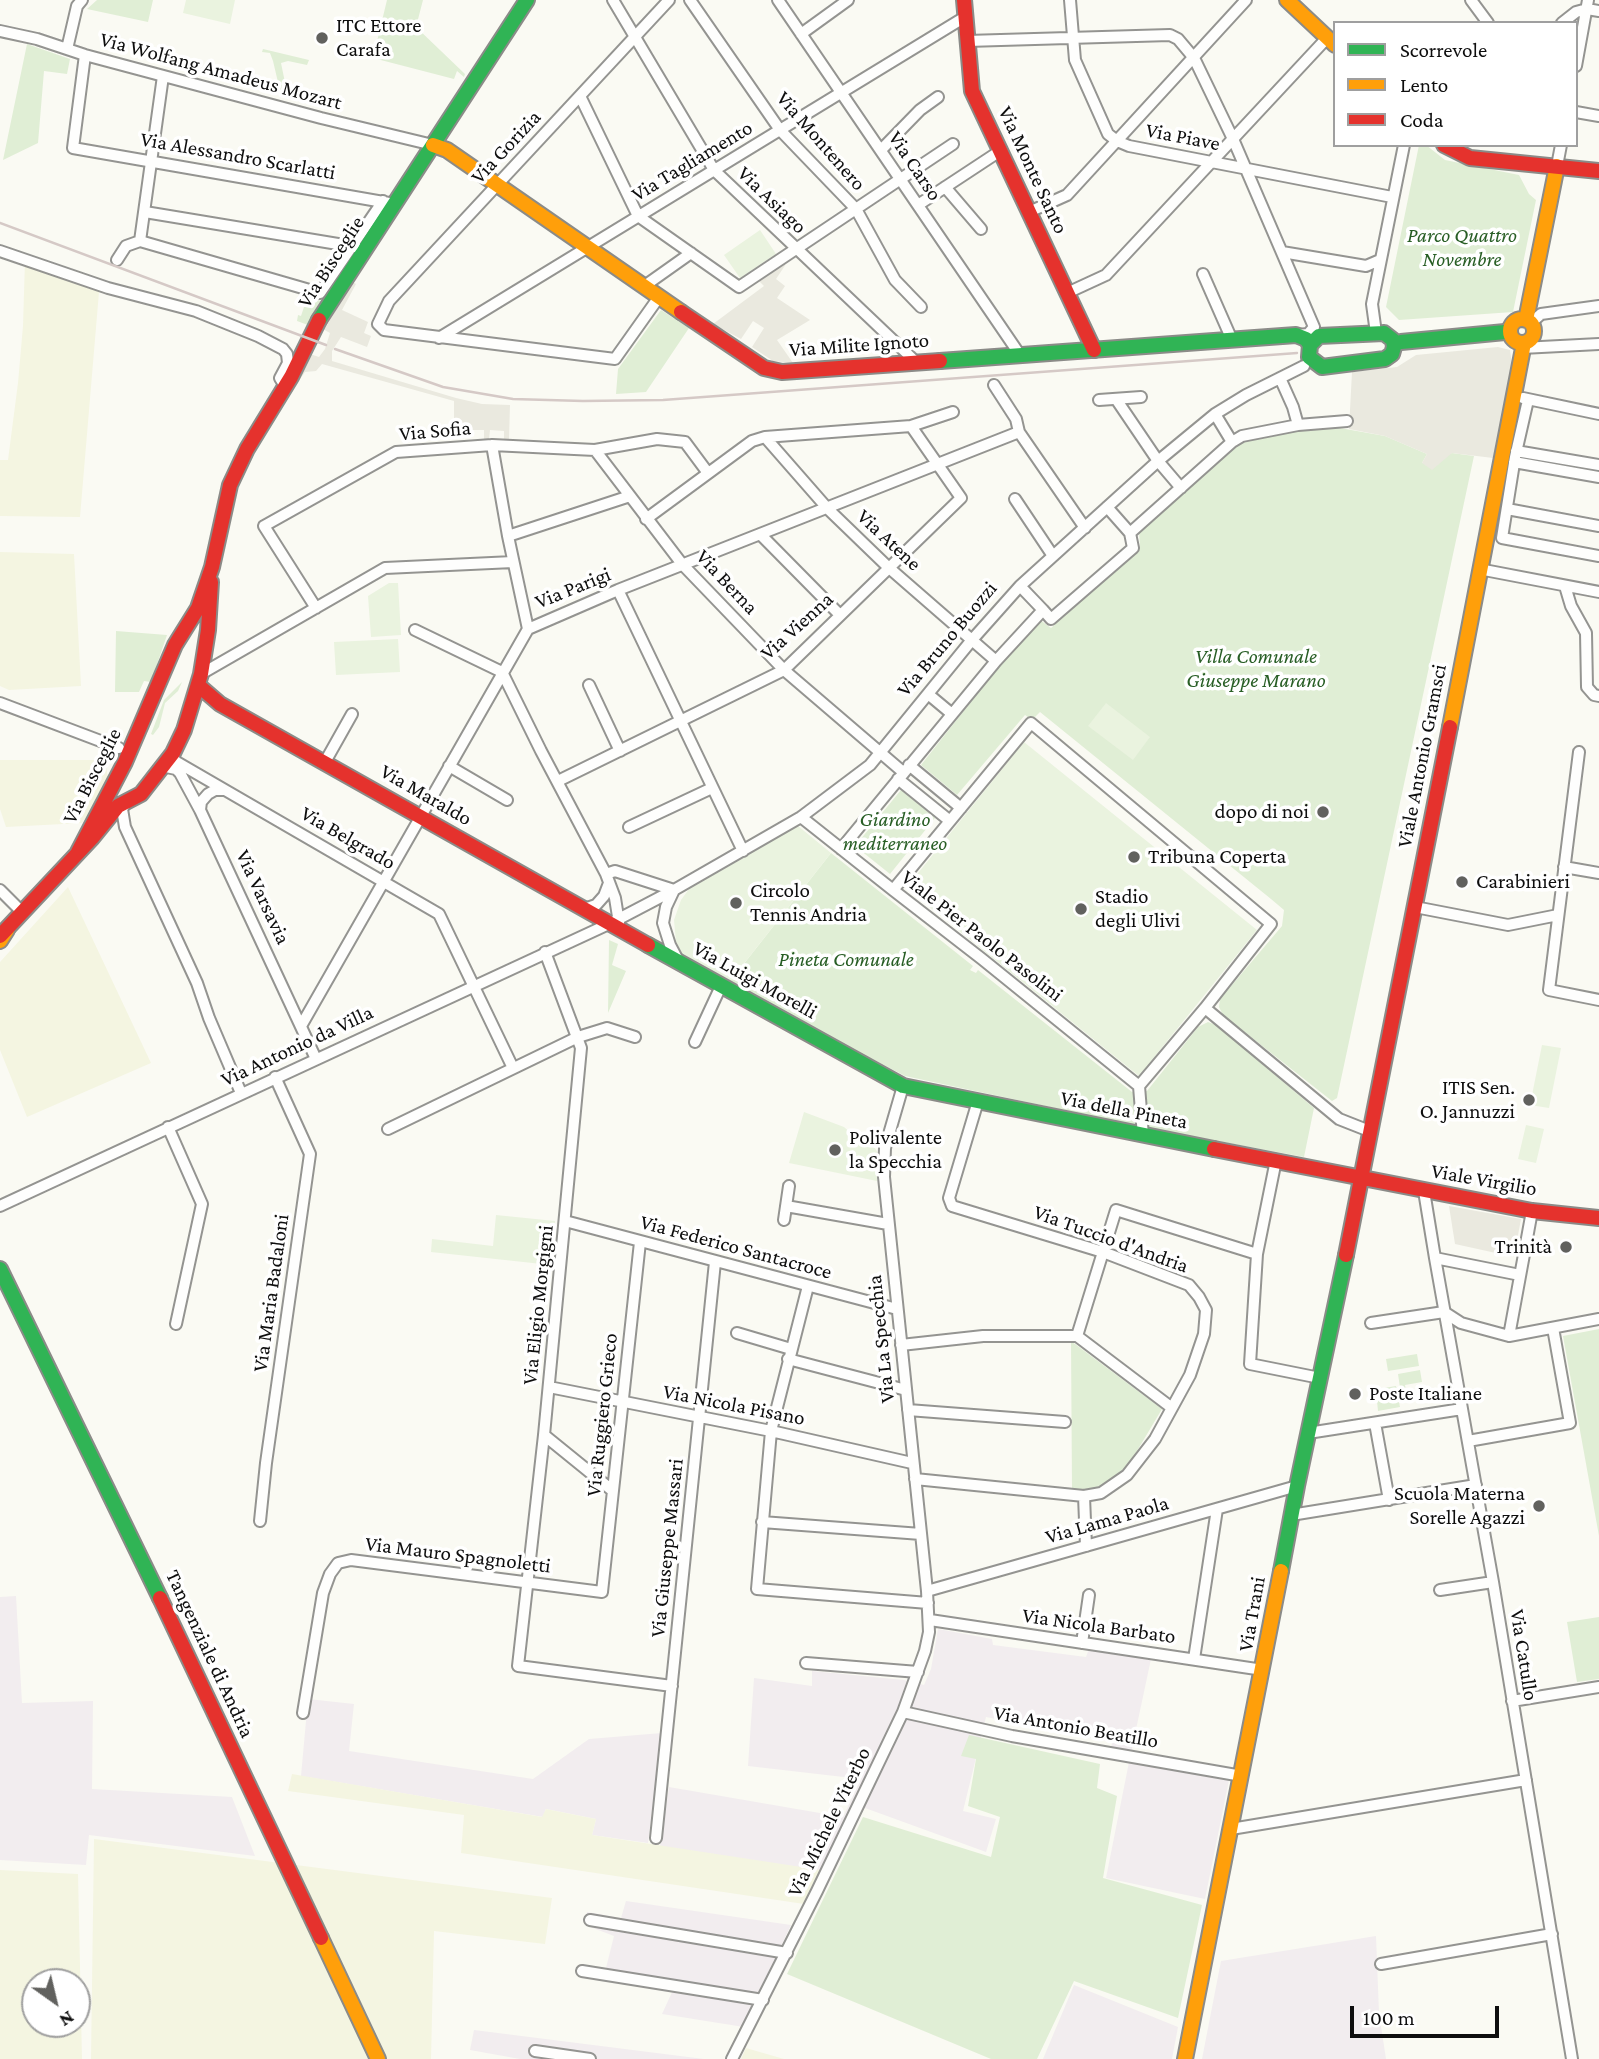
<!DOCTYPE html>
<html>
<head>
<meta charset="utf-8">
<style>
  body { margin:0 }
  #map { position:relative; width:1599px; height:2059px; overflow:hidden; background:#fafaf3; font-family:"Crimson Pro",serif }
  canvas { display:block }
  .legend { position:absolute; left:1333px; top:21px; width:245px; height:126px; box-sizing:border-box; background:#fff; border:2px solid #9f9f9f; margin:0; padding:9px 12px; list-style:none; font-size:21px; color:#0e0e0e }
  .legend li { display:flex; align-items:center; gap:14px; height:35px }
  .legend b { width:35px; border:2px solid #9f9f9f }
  .north { position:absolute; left:21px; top:1968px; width:70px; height:70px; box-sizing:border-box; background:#fff; border:2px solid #9f9f9f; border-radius:50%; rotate:146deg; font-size:19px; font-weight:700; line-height:28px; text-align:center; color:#0e0e0e }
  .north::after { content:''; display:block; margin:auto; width:24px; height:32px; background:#61615e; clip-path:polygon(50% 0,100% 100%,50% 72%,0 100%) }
  .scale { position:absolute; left:1350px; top:2006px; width:149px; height:32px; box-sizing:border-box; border:4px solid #0e0e0e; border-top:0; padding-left:9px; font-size:21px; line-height:24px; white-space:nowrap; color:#0e0e0e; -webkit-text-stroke:5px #fff; paint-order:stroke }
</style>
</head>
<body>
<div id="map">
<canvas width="1599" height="2059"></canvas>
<ul class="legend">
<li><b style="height:9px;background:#30b455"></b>Scorrevole</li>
<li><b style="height:9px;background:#ff9f0a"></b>Lento</li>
<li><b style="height:9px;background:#e5322d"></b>Coda</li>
</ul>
<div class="north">N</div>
<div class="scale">100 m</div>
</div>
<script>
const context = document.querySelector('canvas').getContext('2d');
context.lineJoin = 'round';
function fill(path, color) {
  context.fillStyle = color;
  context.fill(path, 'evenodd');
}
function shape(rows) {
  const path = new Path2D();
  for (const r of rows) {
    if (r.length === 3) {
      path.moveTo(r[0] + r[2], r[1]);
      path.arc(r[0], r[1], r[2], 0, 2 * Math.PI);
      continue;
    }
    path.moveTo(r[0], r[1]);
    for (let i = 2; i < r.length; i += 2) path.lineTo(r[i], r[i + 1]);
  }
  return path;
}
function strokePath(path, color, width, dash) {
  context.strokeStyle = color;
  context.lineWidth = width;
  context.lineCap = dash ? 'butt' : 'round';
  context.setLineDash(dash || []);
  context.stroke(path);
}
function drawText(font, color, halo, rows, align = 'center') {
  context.font = font + ' "Crimson Pro",serif';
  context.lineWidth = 7;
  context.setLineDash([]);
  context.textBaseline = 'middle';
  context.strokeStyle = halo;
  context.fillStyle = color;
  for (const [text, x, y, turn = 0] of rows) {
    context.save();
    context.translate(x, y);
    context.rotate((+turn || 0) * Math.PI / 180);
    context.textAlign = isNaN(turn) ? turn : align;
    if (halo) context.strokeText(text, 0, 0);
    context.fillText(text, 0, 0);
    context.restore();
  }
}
fill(shape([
  [16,1596,22,1703,93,1701,92,1789,232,1797,255,1856,89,1835,86,1865,0,1860,0,1597],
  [938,1629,992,1639,993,1645,1086,1657,1089,1649,1151,1659,1131,1753,1111,1749,1112,1742,986,1717,963,1811,996,1819,986,1852,865,1808,820,1871,660,1846,669,1787,843,1817,861,1779,748,1766,754,1678,812,1686,812,1671,904,1680,924,1685,931,1669],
  [308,1699,354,1704,349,1751,533,1779,589,1739,662,1733,648,1843,592,1835,596,1819,546,1809,543,1817,301,1776],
  [1129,1762,1229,1780,1205,1899,1106,1878],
  [626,1901,791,1925,744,2027,662,2014,673,1990,578,1976,578,1965,606,1968,614,1936,585,1925,587,1912,621,1918],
  [1376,1936,1379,2013,1386,2059,1202,2059,1221,1961],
  [1074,1985,1178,2027,1172,2059,1043,2059],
  [474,2030,704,2059,520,2059,470,2050]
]), '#f2edef');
fill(shape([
  [25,260,99,292,80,517,0,516,0,460,8,460,18,383,23,326],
  [0,552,74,554,81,686,9,690,0,686],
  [0,760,105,760,108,778,96,802,82,823,6,827,0,809],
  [68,887,151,1063,27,1117,0,1050,0,962],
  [292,1774,542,1817,546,1809,596,1819,592,1835,821,1870,804,1904,461,1853,464,1815,288,1791],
  [94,1839,552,1898,545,1944,434,1931,431,2059,91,2059],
  [0,1870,78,1874,82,2059,0,2059],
  [35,1982,77,1982,77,2024,35,2024],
  [746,2048,784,2059,741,2059]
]), '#f4f5e1');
fill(shape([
  [97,0,153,0,148,22,87,9],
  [387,0,423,0,416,27,465,74,464,77,457,71,454,79,373,58],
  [27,44,70,59,67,74,44,71,38,143,3,160],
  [263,49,309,60,307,65,288,61,281,63,288,97,281,95,273,61,270,53,262,52],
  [1419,145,1426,145,1445,160,1519,175,1529,194,1536,200,1513,312,1399,320,1386,307],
  [310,297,323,302,308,325,297,321,298,315,301,316,304,307,306,307],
  [661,310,689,328,646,392,616,394,618,369],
  [1340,428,1385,436,1427,454,1422,463,1452,453,1474,456,1337,1098,1332,1101,1223,1015,1219,1007,1220,999,1282,926,1284,910,1271,899,1040,712,1032,720,1025,715,957,795,921,765,1000,665,1040,620,1051,628,1140,548,1139,531,1228,452,1244,441,1299,429],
  [116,631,167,635,151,682,144,681,139,692,115,692],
  [182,682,178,691,165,703,159,727,153,735,151,734,164,700],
  [901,790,935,818,890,874,855,846],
  [831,853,973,966,970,970,976,973,978,970,1132,1092,1147,1091,1198,1027,1208,1022,1216,1025,1314,1108,1304,1157,1153,1129,905,1076,728,984],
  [609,940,618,944,612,965,626,971,608,1013],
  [1599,1329,1599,1536,1563,1336],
  [1071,1341,1162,1409,1128,1466,1103,1485,1090,1490,1072,1490],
  [1417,1354,1419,1366,1388,1371,1386,1359],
  [1420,1370,1422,1382,1405,1385,1408,1400,1402,1401,1398,1374],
  [1396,1386,1400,1407,1378,1411,1377,1401,1380,1400,1378,1389],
  [1599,1617,1599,1679,1577,1682,1567,1622],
  [969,1735,1100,1764,1097,1788,1117,1796,1103,1878,1202,1905,1178,2018,1074,1981,1037,2059,991,2059,787,1974,863,1817,991,1857,1000,1817,968,1806,976,1759,961,1756]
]), '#e0eed5');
fill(shape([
  [186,0,235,0,230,24,183,13],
  [760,230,776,254,740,278,724,255],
  [389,583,398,583,401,635,371,637,368,596],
  [398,639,400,672,336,675,334,642],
  [1106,703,1150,737,1133,760,1088,726],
  [1024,742,1257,930,1139,1076,906,888],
  [798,826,831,853,728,984,683,956,676,942,674,920,681,900,689,889],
  [1542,1045,1561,1048,1549,1108,1530,1105],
  [804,1112,844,1127,852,1134,869,1139,878,1153,877,1181,789,1163],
  [1526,1125,1544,1129,1536,1163,1518,1159],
  [496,1215,555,1221,551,1265,431,1252,432,1239,493,1246]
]), '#eaf3df');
fill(shape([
  [786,264,776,279,785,286,777,298,810,320,777,340,793,363,773,361,752,347,764,328,753,321,741,339,713,324,764,286,758,280],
  [351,281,356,284,342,310,368,322,364,333,371,336,367,347,341,337,332,351,332,361,456,398,482,404,510,405,509,439,504,440,504,431,490,430,489,439,484,439,484,430,454,430,454,401,322,364,316,371,305,372,277,413,310,354,319,357,325,349,330,333,321,328],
  [1498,347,1510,350,1512,365,1493,458,1452,453,1432,470,1422,463,1427,454,1385,436,1349,429,1352,372,1397,367,1416,355],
  [1449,1206,1521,1219,1514,1257,1455,1244]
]), '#eae9df');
const street = shape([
  [613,0,714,170,917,363],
  [690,0,780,130,856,209,895,280,921,307],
  [778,0,1020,355],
  [1070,0,1075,60,1108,134,1117,141,1129,146,1392,197],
  [1471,0,1488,23],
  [1562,23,1576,12,1587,9,1599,11],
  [0,31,37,39,85,55,321,118,433,145],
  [801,34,848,0],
  [967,41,1170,35,1178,39,1194,58,1233,139,1314,327,1308,334,1296,335],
  [67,49,77,6,82,0],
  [85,55,73,148,395,204],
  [1576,66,1588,0],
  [580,96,638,216,739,287,953,144],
  [1576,112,1599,116],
  [881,150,920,110,938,97],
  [1557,166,1561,145],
  [945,187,981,229],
  [918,205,1000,151],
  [145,212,356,247],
  [1029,212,1067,195,1246,0],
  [140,241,163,76],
  [0,251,108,288,196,311,258,336,283,349,287,354,288,363,280,378,285,386],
  [1282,252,1366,266,1380,260],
  [117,260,126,246,140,241,320,293,383,201],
  [1203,274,1232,340],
  [643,287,691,253],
  [1067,293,1106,275,1327,38],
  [659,297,615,359,384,330,378,324,389,301,669,0],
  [1531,323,1541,314,1599,306],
  [1376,333,1372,304,1404,145],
  [439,338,965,17],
  [1522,348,1599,344],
  [1280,378,1293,407,1298,425],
  [994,385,1016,419,1019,432,1085,528],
  [1523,398,1599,414],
  [1116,399,1158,461,1181,488],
  [1099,400,1141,397],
  [1528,400,1515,457,1502,538,1599,556],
  [1215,414,1232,442],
  [765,437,828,509,888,567,996,661],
  [492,445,508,536,528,629],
  [595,450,682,564,784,670,903,772],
  [1516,451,1599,465],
  [1514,462,1599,477],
  [1015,499,1053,556],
  [1107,507,1130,533],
  [1507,509,1599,526],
  [646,519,752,441,765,437,911,426,953,412],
  [760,534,840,615],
  [508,536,630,496],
  [1479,569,1599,592],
  [1020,586,1043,610],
  [1565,586,1571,606,1586,633,1587,687,1594,695,1599,696],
  [618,590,743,851],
  [316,608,264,526,396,452,492,445,595,450,657,439,685,442,708,473],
  [415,630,502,672,541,751,606,874,615,898,619,923],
  [201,674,385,568,513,562],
  [589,685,620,751],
  [928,694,952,714],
  [0,703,119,748],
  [1579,752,1549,990,1599,1000],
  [173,753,175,761,439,914,513,1068],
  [325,762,352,714],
  [909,765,961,808],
  [449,766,507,800],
  [166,767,176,769,180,773,200,810,316,1059],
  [898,779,950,821],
  [558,781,784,670,961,498,911,426],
  [128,800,122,809,125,827,197,983,209,1018,241,1093],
  [200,810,201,802,208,794,215,790,224,790],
  [801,817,893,890,982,959,1139,1086,1205,1008,1271,924,1031,723,893,890],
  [629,827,712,788],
  [841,849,996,661,1043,610,1051,619,1133,548,1130,533,1232,442,1242,436,1298,425,1347,421],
  [1564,867,1599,873],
  [606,874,615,871,674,890],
  [0,890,23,913],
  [674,890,666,907,663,923,670,945,679,962],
  [1415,907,1508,925,1558,915],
  [584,909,596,905,604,896,609,883],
  [545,952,581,1048,544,1435,518,1666,672,1686],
  [1205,1008,1339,1119,1372,1132],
  [301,1026,528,629,618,590,1019,432],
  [695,1042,721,986],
  [1139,1086,1143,1136],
  [168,1127,202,1204,176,1324],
  [388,1129,578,1037,607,1028,635,1037],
  [1276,1160,1257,1254,1250,1364,1320,1378],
  [1424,1191,1435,1258,1520,1275],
  [0,1206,611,923,674,890,801,817,870,765,971,641,1020,586,1158,461,1215,414,1246,395,1304,366],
  [786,1206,888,1224],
  [784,1220,789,1186],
  [565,1221,897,1309],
  [1435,1258,1493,1582,1572,2059],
  [808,1286,771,1431,757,1589,928,1603],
  [1371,1323,1444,1312,1461,1323,1509,1336,1599,1319],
  [737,1333,791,1349],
  [1077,1336,1116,1210,1257,1254],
  [1509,1336,1532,1211],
  [901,1345,983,1336,1077,1336,1172,1408],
  [788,1359,906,1390],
  [549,1387,771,1431,912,1463],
  [908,1410,1065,1422],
  [1375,1423,1389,1500],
  [1308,1433,1462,1409],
  [544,1435,613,1491],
  [1468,1441,1570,1423,1553,1328],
  [915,1479,1084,1496,1101,1493,1127,1475,1155,1439,1190,1375,1204,1334,1206,1310,1199,1297,1189,1285,1103,1252,952,1206,949,1198,978,1101],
  [1084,1496,1086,1546],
  [1291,1515,1476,1485],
  [260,1521,266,1463,310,1154,275,1077],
  [762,1522,921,1534],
  [1440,1590,1493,1582],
  [927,1591,1297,1486],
  [930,1620,1263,1670],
  [1082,1643,1089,1595],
  [1194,1659,1217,1509],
  [806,1663,918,1672],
  [1512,1701,1599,1687],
  [903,1712,1012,1736,1242,1776],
  [303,1713,323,1593,330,1574,338,1563,351,1560,602,1592,640,1242],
  [1231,1829,1526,1780],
  [656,1838,715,1262],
  [590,1920,787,1953],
  [1381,1964,1552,1934],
  [582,1971,763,2000],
  [535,2051,590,2059],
  [732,2059,817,1891,903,1712,925,1651,929,1632,927,1591,884,1177,885,1148,903,1086]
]);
const fast = shape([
  [319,320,527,0],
  [1384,333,1393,340,1394,347,1392,354,1385,359,1322,367,1309,357,1310,345,1319,336,1384,333],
  [1401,342,1505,332],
  [940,361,1296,335,1306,339,1310,345],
  [648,945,903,1086,1214,1149],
  [0,1269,160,1598],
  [1281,1571,1297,1486,1346,1255]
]);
const slow = shape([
  [1287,0,1335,45],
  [433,145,447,150,681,312],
  [1522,331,12],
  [1526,320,1557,166],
  [1450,727,1524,343],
  [0,941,7,930],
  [321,1938,378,2059],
  [1185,2059,1281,1571]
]);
const jam = shape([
  [964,0,972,91,1094,350],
  [1444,145,1470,158,1599,171],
  [681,312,764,368,782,372,940,361],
  [198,685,220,704,648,945],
  [78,852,125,762,175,645,198,608,212,567,230,485,247,449,291,377,319,320],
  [0,936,92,838,118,806,141,794,173,753,184,730,201,674,208,630,211,582],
  [1214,1149,1532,1211,1599,1218],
  [1346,1255,1450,727],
  [160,1598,321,1938]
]);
strokePath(street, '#949491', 14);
strokePath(fast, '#8b8b88', 18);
strokePath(slow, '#8b8b88', 18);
strokePath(jam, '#8b8b88', 18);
strokePath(street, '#fefefd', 10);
strokePath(fast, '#30b455', 14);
strokePath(slow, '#ff9f0a', 14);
strokePath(jam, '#e5322d', 14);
strokePath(shape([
  [0,223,326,345],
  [335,349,443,387,513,399,583,401,663,400,1297,353]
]), '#d5c9c6', 2.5);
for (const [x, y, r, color] of [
  [322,38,7,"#61615e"],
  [1323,812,7,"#61615e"],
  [1134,857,7,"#61615e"],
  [1462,882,7,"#61615e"],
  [736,903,7,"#61615e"],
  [1081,909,7,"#61615e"],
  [1529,1100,7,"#61615e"],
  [835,1150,7,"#61615e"],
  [1566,1247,7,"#61615e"],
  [1355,1394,7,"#61615e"],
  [1539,1506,7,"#61615e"]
]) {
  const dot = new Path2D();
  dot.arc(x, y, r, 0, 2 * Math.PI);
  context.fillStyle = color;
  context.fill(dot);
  strokePath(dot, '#fff', 2.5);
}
drawText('21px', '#0e0e0e', '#fff', [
  ["ITC Ettore",336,26],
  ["Carafa",336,50],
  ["dopo di noi",1309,812,"right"],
  ["Tribuna Coperta",1148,857],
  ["Carabinieri",1476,882],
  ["Circolo",750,891],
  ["Tennis Andria",750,915],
  ["Stadio",1095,897],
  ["degli Ulivi",1095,921],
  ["ITIS Sen.",1515,1088,"right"],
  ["O. Jannuzzi",1515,1112,"right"],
  ["Polivalente",849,1138],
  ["la Specchia",849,1162],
  ["Trinità",1552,1247,"right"],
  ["Poste Italiane",1369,1394],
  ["Scuola Materna",1525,1494,"right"],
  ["Sorelle Agazzi",1525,1518,"right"]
], 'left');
drawText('21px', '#0e0e0e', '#fff', [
  ["Via Wolfang Amadeus Mozart",221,71,15],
  ["Via Piave",1183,137,11],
  ["Via Montenero",821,141,49],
  ["Via Gorizia",506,147,-47],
  ["Via Alessandro Scarlatti",238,156,10],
  ["Via Tagliamento",692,161,-31],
  ["Via Carso",915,166,56],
  ["Via Monte Santo",1033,170,65],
  ["Via Asiago",772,200,44],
  ["Via Bisceglie",331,262,-57],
  ["Via Milite Ignoto",859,345,-4],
  ["Via Sofia",435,431,-5],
  ["Via Atene",889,540,43],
  ["Via Berna",727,582,47],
  ["Via Parigi",573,588,-22],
  ["Via Vienna",797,626,-42],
  ["Via Bruno Buozzi",947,639,-50],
  ["Viale Antonio Gramsci",1422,756,-79],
  ["Via Bisceglie",92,776,-63],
  ["Via Maraldo",426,795,30],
  ["Via Belgrado",348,838,30],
  ["Via Varsavia",263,897,65],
  ["Viale Pier Paolo Pasolini",982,936,38],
  ["Via Luigi Morelli",755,980,29],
  ["Via Antonio da Villa",297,1046,-25],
  ["Via della Pineta",1124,1110,11],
  ["Viale Virgilio",1484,1180,10],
  ["Via Tuccio d'Andria",1111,1239,20],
  ["Via Federico Santacroce",736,1247,15],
  ["Via Maria Badaloni",271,1293,-82],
  ["Via Eligio Morgigni",538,1305,-84],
  ["Via La Specchia",881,1339,-96],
  ["Via Nicola Pisano",734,1405,11],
  ["Via Ruggiero Grieco",602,1415,-84],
  ["Via Lama Paola",1107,1520,-16],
  ["Via Giuseppe Massari",667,1548,-84],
  ["Via Mauro Spagnoletti",458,1555,7],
  ["Via Trani",1252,1614,-80],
  ["Via Nicola Barbato",1099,1626,8],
  ["Tangenziale di Andria",210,1654,65],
  ["Via Catullo",1524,1655,81],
  ["Via Antonio Beatillo",1076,1727,10],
  ["Via Michele Viterbo",829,1822,-64]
]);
drawText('italic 21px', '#285e25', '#fff', [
  ["Parco Quattro",1462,236],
  ["Novembre",1462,260],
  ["Villa Comunale",1256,657],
  ["Giuseppe Marano",1256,681],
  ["Giardino",895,820],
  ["mediterraneo",895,844],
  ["Pineta Comunale",846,960]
]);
</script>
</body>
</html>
